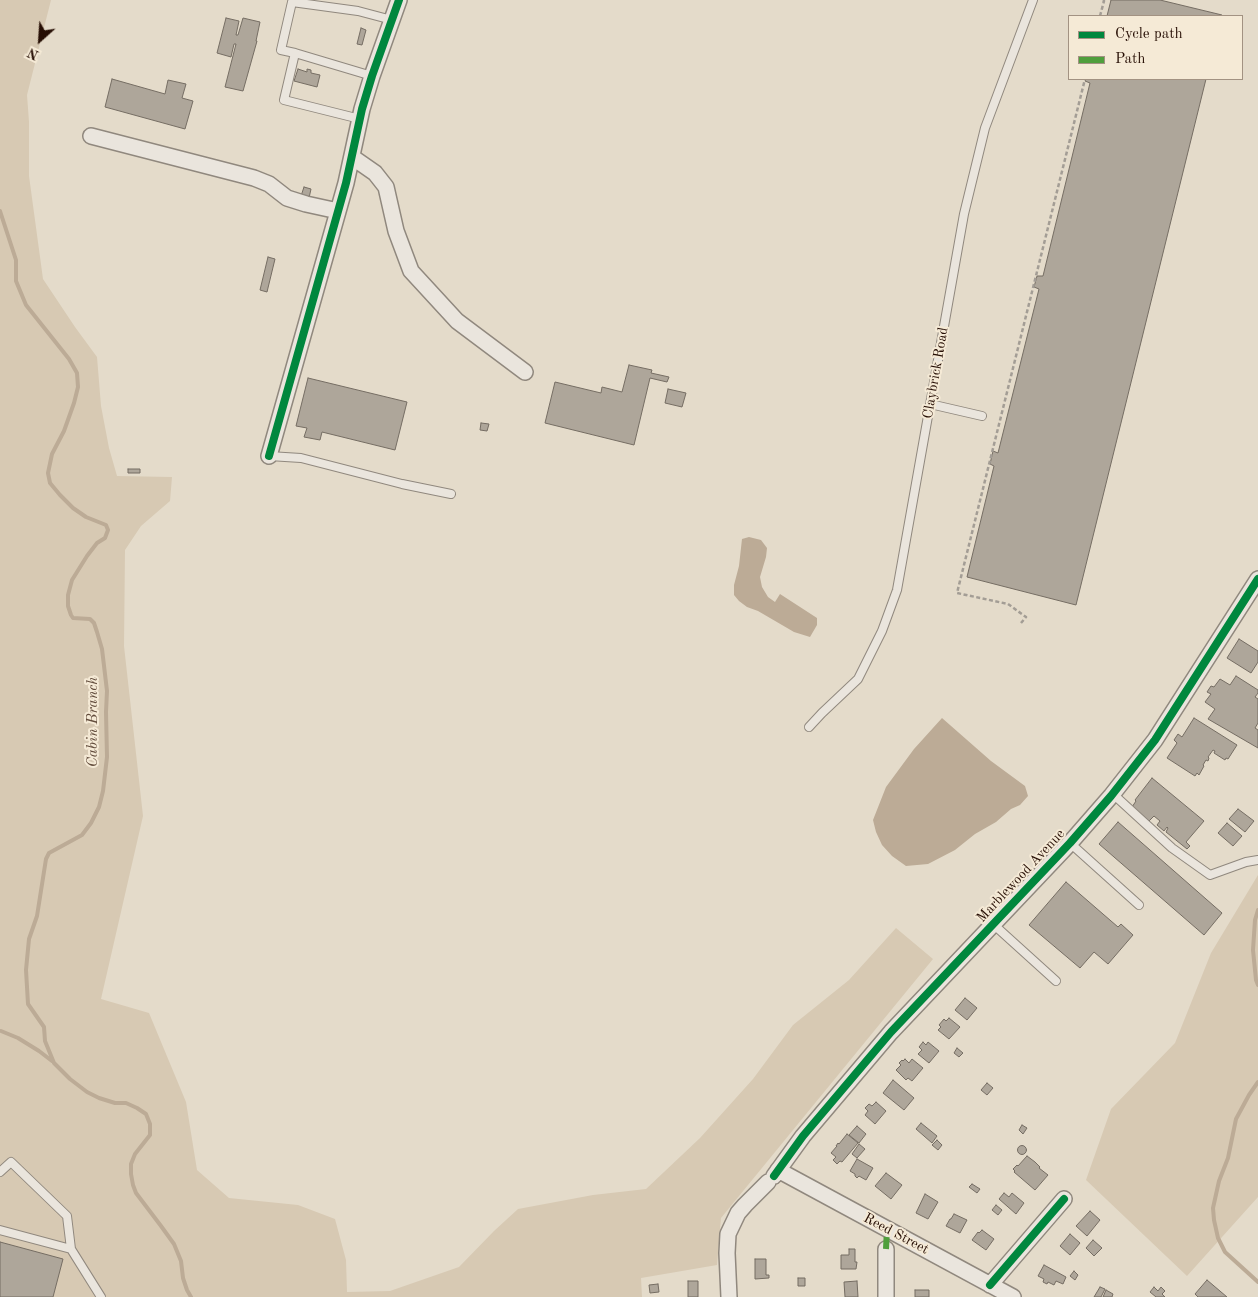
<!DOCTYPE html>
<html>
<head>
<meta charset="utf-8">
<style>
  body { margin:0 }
  #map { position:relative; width:1258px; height:1297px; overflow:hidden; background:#e4dbca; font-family:"Old Standard TT",serif }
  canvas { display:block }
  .legend { position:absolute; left:1068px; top:15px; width:175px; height:65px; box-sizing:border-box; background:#f5ead6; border:1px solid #a29282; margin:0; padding:6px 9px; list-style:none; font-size:15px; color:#260e04 }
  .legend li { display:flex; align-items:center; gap:10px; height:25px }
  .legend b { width:25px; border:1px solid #a29282 }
  .north { position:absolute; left:15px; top:15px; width:50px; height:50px; -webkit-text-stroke:4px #f5ead6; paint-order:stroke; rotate:206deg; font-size:14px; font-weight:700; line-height:20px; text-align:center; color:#260e04 }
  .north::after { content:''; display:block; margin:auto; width:18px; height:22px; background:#260e04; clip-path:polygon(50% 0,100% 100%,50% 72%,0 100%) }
</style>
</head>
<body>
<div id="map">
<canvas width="1258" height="1297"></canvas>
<ul class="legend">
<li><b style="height:6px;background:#00873e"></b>Cycle path</li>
<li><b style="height:6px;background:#509f3d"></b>Path</li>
</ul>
<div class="north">N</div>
</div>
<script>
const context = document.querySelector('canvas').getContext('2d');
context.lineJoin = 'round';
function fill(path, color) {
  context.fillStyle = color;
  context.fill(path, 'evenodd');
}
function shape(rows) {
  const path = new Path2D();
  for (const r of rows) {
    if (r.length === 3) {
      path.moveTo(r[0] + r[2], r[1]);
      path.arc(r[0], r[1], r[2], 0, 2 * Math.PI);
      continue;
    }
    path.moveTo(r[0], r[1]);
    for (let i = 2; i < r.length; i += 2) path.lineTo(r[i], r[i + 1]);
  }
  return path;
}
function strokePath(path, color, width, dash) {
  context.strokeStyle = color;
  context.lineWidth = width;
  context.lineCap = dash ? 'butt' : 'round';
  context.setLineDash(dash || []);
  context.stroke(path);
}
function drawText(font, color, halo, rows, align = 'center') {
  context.font = font + ' "Old Standard TT",serif';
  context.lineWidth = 4;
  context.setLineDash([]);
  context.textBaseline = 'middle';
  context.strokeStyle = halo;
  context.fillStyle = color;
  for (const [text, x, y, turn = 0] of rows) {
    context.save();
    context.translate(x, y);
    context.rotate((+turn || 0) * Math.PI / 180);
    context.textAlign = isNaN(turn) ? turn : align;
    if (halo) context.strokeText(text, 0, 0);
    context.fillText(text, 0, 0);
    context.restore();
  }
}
fill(shape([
  [0,0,51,0,27,95,29,122,29,176,43,279,75,327,97,357,101,406,109,448,117,476,172,477,170,501,141,526,125,550,124,646,143,816,101,999,149,1013,186,1102,197,1170,229,1198,298,1205,335,1219,346,1260,347,1292,390,1291,459,1267,494,1231,518,1209,593,1195,646,1189,700,1138,753,1079,793,1025,849,980,896,928,933,959,721,1218,717,1265,641,1278,642,1297,0,1297],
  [1258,875,1258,1197,1187,1276,1086,1180,1111,1109,1175,1043,1211,953]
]), '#d7c9b3');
fill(shape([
  [749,537,761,540,767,548,766,557,760,577,762,587,768,597,775,602,780,594,817,618,817,625,810,637,794,632,758,611,747,607,739,601,734,595,734,585,739,566,742,539],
  [942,718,991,761,1025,786,1028,796,1020,805,1011,809,996,822,975,834,955,850,928,864,906,866,892,856,882,845,876,832,873,820,886,787,914,749]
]), '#bcab96');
strokePath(shape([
  [0,211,16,260,16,281,26,305,69,359,77,373,78,387,74,403,64,431,52,454,48,473,50,483,60,495,73,508,86,517,106,525,108,530,105,538,97,543,87,556,72,580,68,595,68,606,71,615,73,618,90,619,94,623,97,632,102,649,107,691,106,712,107,757,103,791,99,807,91,823,82,835,49,853,46,859,37,916,29,939,26,970,28,1004,44,1027,45,1041,54,1063,70,1079,87,1092,99,1098,115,1103,126,1103,137,1108,146,1114,150,1124,150,1135,135,1154,131,1164,131,1174,133,1185,136,1193,161,1226,174,1244,181,1261,183,1278,187,1290,191,1297],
  [1258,910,1255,920,1253,950,1256,980,1258,985],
  [1,1031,18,1038,39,1051,52,1061],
  [1258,1082,1249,1095,1236,1119,1228,1158,1219,1181,1213,1208,1214,1220,1218,1238,1225,1252,1258,1282]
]), '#bcab96', 4);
const building = shape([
  [1111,0,1160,0,1222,15,1222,16,1107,16,1111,0],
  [226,18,239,21,236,35,238,35,243,18,260,22,256,41,257,41,243,91,225,87,236,44,234,44,231,57,217,53,226,18],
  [361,28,366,30,362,45,357,44,361,28],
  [298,69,307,72,307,69,311,70,311,73,320,75,317,87,294,81,298,69],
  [112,79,165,94,168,80,186,84,182,98,193,101,185,129,105,107,112,79],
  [1086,79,1206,79,1076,605,967,577,994,466,990,464,993,451,998,453,1039,289,1034,287,1037,276,1043,276,1090,83,1085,81,1086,79],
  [304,187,311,189,309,198,301,196,304,187],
  [268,257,275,259,267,292,260,290,268,257],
  [629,365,652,370,651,373,669,377,667,382,650,378,634,445,545,423,555,382,601,393,602,387,622,392,629,365],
  [308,378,407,402,395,450,322,432,320,440,304,437,307,428,296,426,308,378],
  [668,389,686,393,682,407,665,403,668,389],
  [481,423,489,424,487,431,480,430,481,423],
  [128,469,140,469,140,473,128,473,128,469],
  [1239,639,1258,651,1258,662,1251,673,1227,658,1239,639],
  [1236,676,1258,690,1258,693,1255,697,1258,699,1258,723,1255,728,1258,730,1258,748,1208,719,1215,709,1205,702,1211,694,1207,692,1211,686,1214,687,1220,679,1230,685,1236,676],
  [1194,718,1237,745,1228,759,1226,758,1225,760,1214,753,1215,751,1213,750,1208,757,1209,758,1208,761,1206,760,1203,765,1204,766,1199,775,1197,773,1195,776,1167,758,1177,743,1174,740,1178,734,1182,737,1194,718],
  [1152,778,1204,821,1186,842,1190,846,1187,849,1166,832,1168,828,1167,827,1164,831,1157,825,1160,821,1154,816,1149,821,1132,807,1136,801,1135,800,1152,778],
  [1238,809,1254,821,1245,832,1229,819,1238,809],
  [1118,822,1222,913,1204,935,1099,844,1118,822],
  [1227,823,1242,836,1233,846,1218,833,1227,823],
  [1066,882,1118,927,1121,924,1133,935,1108,964,1094,952,1080,968,1029,925,1066,882],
  [965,998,977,1008,967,1020,955,1010,965,998],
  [949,1018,960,1027,949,1039,938,1030,941,1027,939,1025,944,1019,946,1021,949,1018],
  [923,1042,926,1045,928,1042,939,1051,929,1063,918,1054,922,1050,919,1047,923,1042],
  [957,1048,963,1053,959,1057,954,1053,957,1048],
  [905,1059,909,1063,912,1059,923,1068,912,1081,908,1078,906,1080,896,1070,901,1065,899,1063,902,1060,903,1061,905,1059],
  [893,1080,914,1098,904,1110,883,1093,893,1080],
  [987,1083,993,1088,987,1095,981,1090,987,1083],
  [876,1102,886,1111,875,1124,865,1115,868,1111,865,1108,869,1104,872,1106,876,1102],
  [921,1123,937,1136,932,1143,916,1129,921,1123],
  [1022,1125,1027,1128,1023,1134,1019,1130,1022,1125],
  [857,1126,866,1134,859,1143,849,1135,857,1126],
  [847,1134,858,1143,842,1162,840,1161,837,1164,833,1160,836,1157,831,1153,837,1146,836,1146,838,1143,839,1144,847,1134],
  [937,1140,942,1145,938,1150,932,1145,937,1140],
  [859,1144,865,1149,857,1158,852,1154,859,1144],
  [1022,1150,4.5],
  [1027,1156,1035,1162,1040,1167,1039,1168,1048,1175,1035,1190,1014,1172,1015,1171,1013,1169,1017,1165,1018,1166,1027,1156],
  [857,1159,873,1168,866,1180,859,1176,857,1178,855,1176,855,1174,850,1171,857,1159],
  [886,1173,902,1185,891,1199,875,1186,886,1173],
  [972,1184,980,1189,977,1193,969,1187,972,1184],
  [1004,1193,1009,1197,1012,1193,1024,1203,1016,1214,999,1199,1004,1193],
  [925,1194,938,1202,928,1219,916,1213,925,1194],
  [996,1205,1002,1210,998,1215,992,1210,996,1205],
  [1090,1211,1100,1220,1087,1236,1076,1226,1090,1211],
  [954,1214,967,1220,960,1233,946,1226,950,1219,951,1219,954,1214],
  [982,1230,994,1239,986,1250,972,1240,978,1232,979,1233,982,1230],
  [1070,1234,1080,1243,1070,1255,1060,1246,1070,1234],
  [1093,1240,1102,1248,1094,1256,1086,1248,1093,1240],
  [0,1242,63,1259,53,1297,0,1297,0,1242],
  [849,1249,855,1249,855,1262,857,1262,856,1269,841,1269,841,1255,849,1255,849,1249],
  [755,1259,766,1259,766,1275,769,1275,769,1278,755,1279,755,1259],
  [1044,1265,1066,1277,1063,1284,1056,1281,1054,1285,1048,1282,1047,1284,1043,1282,1044,1279,1038,1276,1044,1265],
  [1074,1271,1078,1275,1075,1280,1070,1276,1074,1271],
  [798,1278,805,1278,805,1286,798,1286,798,1278],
  [1207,1280,1227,1297,1198,1297,1195,1294,1207,1280],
  [688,1281,698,1281,698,1297,688,1297,688,1281],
  [857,1281,858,1297,845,1297,844,1282,857,1281],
  [658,1284,659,1292,650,1293,649,1285,658,1284],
  [1100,1287,1105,1289,1101,1297,1094,1297,1100,1287],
  [1154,1287,1158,1291,1161,1287,1165,1291,1162,1294,1165,1297,1156,1297,1150,1292,1154,1287],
  [915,1290,929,1290,929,1297,915,1297,915,1290],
  [1106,1290,1113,1294,1112,1297,1103,1297,1106,1290]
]);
fill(building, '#aea69a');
strokePath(building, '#756d63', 1);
const service = shape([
  [295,53,281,50,292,2,358,11,392,20],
  [360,119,284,100,295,53,372,76],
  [930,404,982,416],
  [269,456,301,458,402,484,451,494],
  [809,727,822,713,858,679,882,631,897,590,964,214,985,128,1033,0],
  [1113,794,1172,848,1210,875,1246,862,1258,860],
  [1070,843,1139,905],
  [993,924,1056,981],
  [0,1172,11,1162,67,1216,71,1249],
  [0,1230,71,1249,101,1297]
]);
const minor = shape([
  [91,136,254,178,269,184,287,198,306,204,338,211],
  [352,157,375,173,386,187,396,231,411,271,457,321,525,372],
  [269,456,346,183,362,109,372,76,399,0],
  [778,1170,1013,1297],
  [774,1176,803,1136,891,1032,1070,843,1111,796,1155,740,1258,579],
  [886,1249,886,1297],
  [990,1285,1064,1199],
  [729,1297,727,1253,728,1234,738,1213,745,1205,768,1182]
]);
strokePath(service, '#90887e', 10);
strokePath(minor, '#90887e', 18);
strokePath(shape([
  [1100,16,1104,1,1101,0],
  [1021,623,1026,617,1008,604,957,593,1085,79]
]), '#a39d95', 2.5, [4, 2.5]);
strokePath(service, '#eae5dd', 8);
strokePath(minor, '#eae5dd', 15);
strokePath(shape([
  [886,1249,887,1229]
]), '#509f3d', 6, [12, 6]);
strokePath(shape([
  [269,456,346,183,362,109,372,76,399,0],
  [774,1176,803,1136,891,1032,1070,843,1111,796,1155,740,1258,579],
  [990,1285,1064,1199]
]), '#00873e', 8);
drawText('14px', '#260e04', '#f5ead6', [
  ["Claybrick Road",936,373,-80],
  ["Marblewood Avenue",1021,876,-47],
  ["Reed Street",896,1234,28]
]);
drawText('italic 15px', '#624c3c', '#f5ead6', [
  ["Cabin Branch",93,722,-90]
]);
</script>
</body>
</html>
